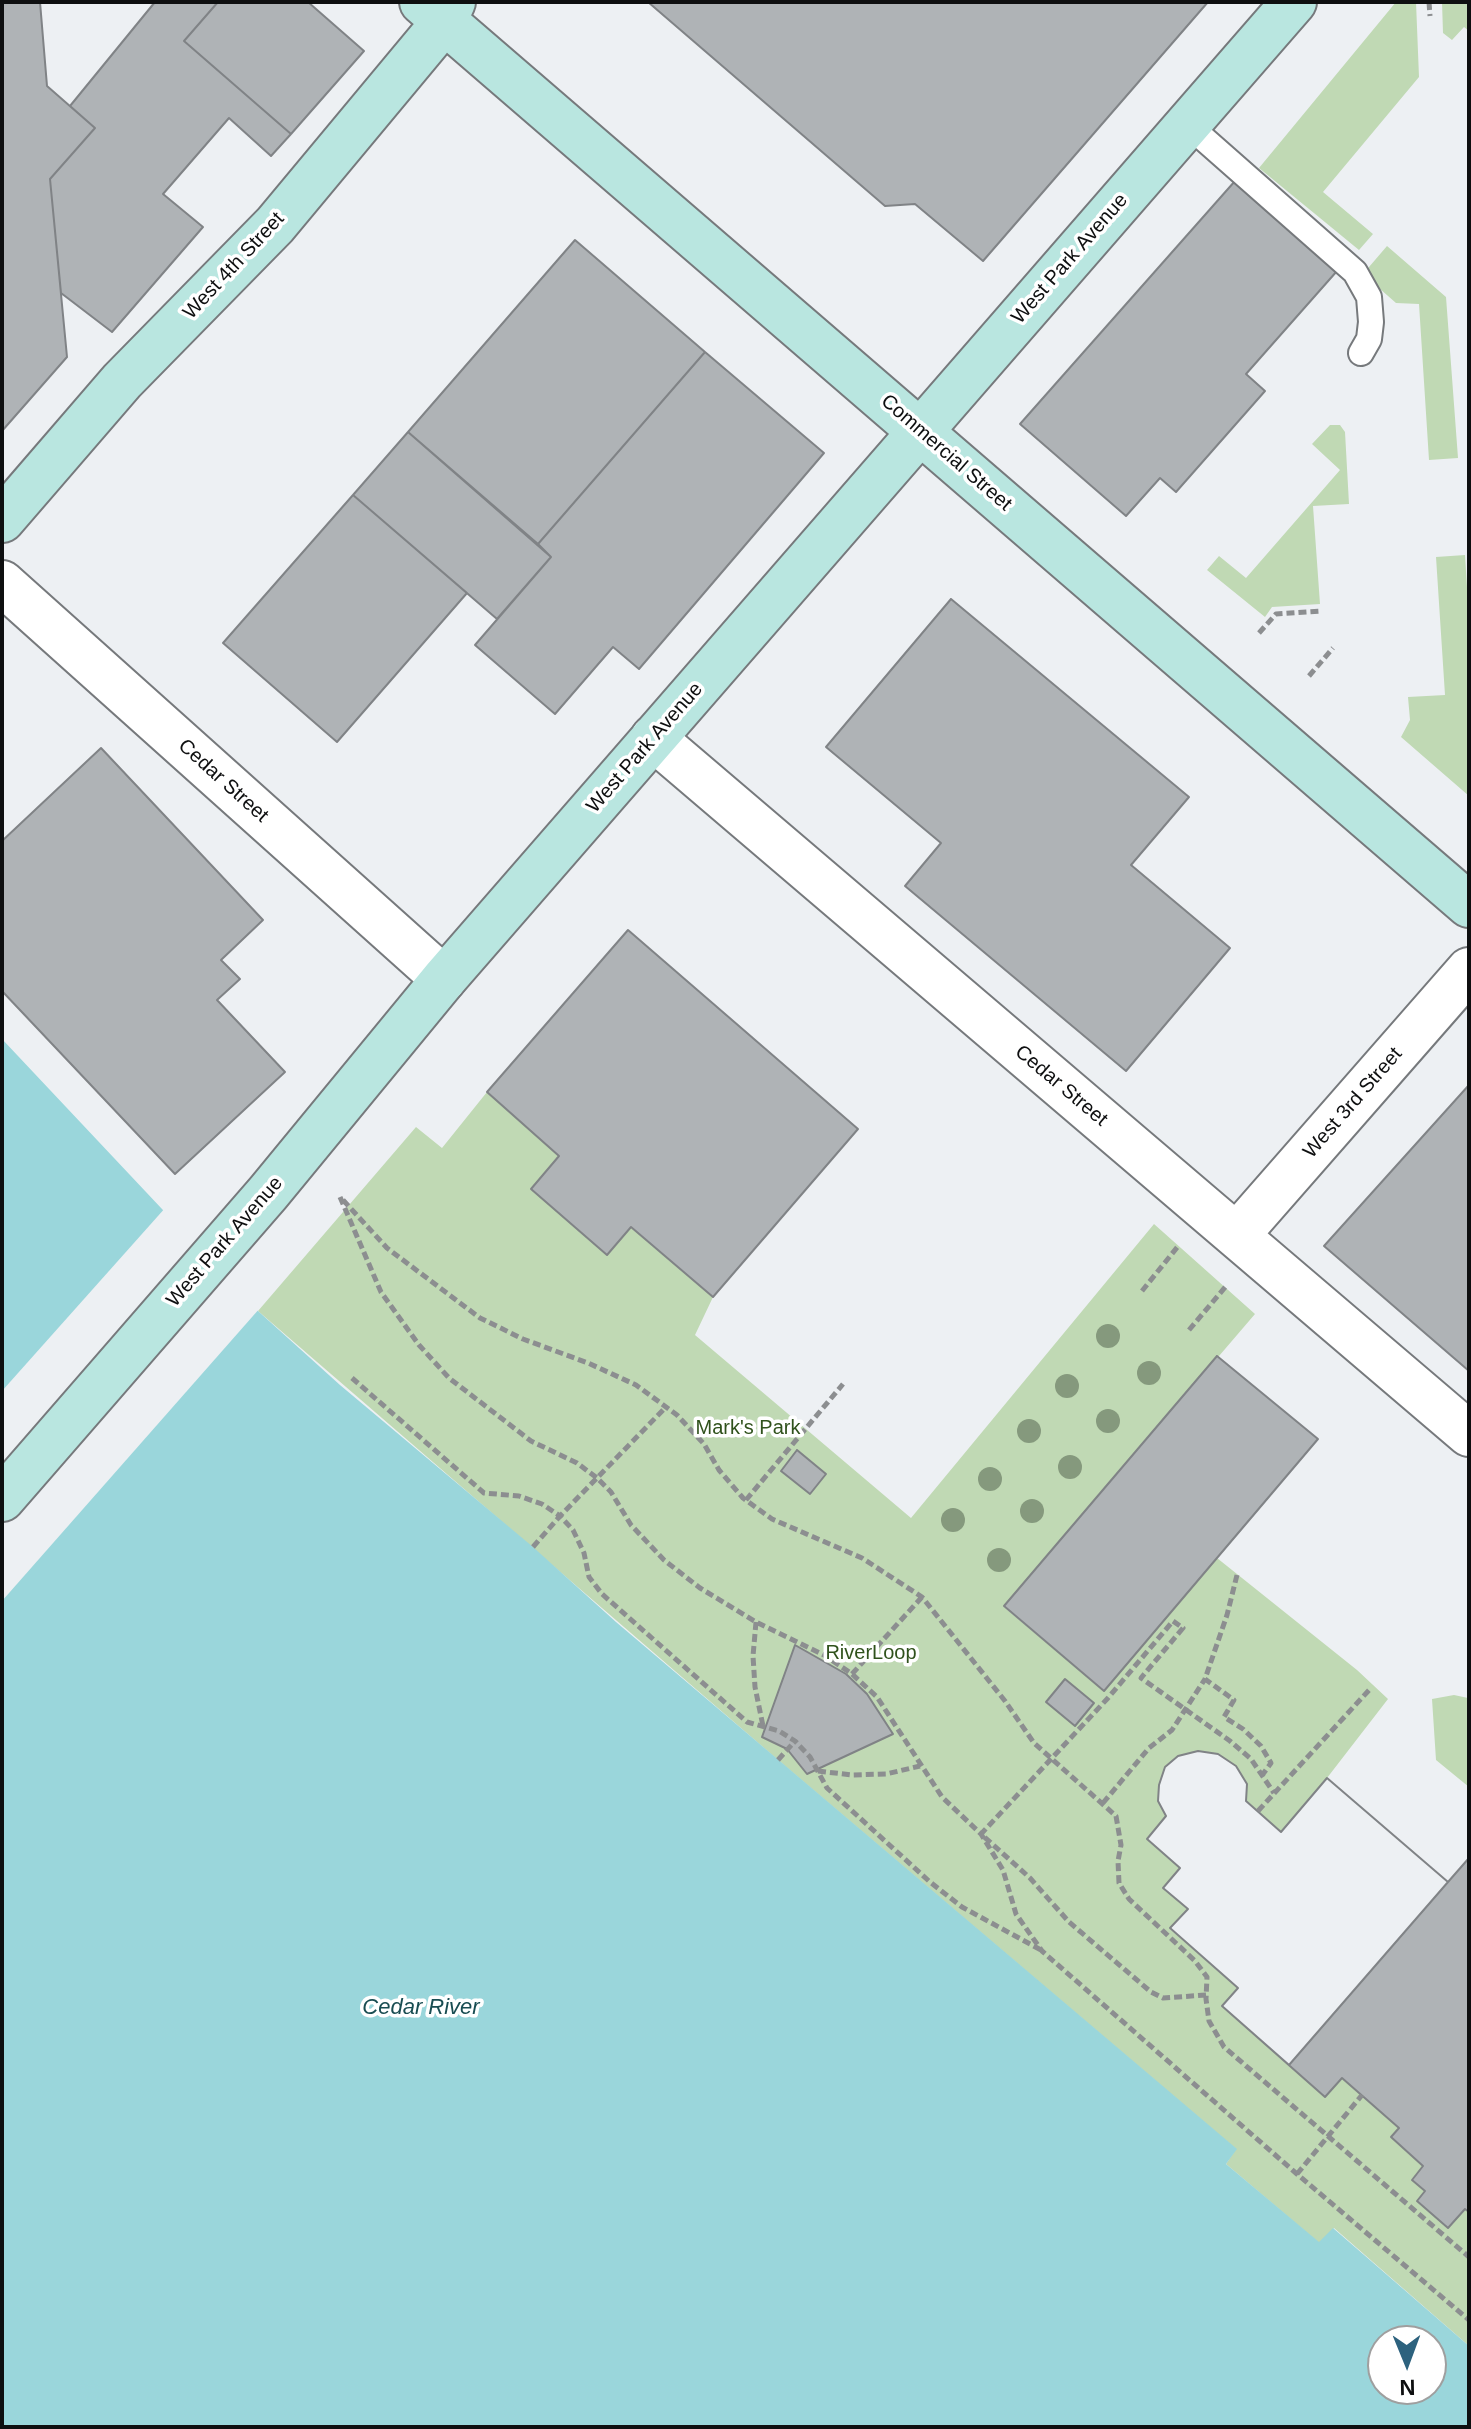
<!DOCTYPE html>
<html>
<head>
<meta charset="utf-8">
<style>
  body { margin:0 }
  #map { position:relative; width:1471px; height:2429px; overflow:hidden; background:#edf0f3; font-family:Helvetica,sans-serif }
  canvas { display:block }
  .frame { position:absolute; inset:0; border:4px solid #0e0f10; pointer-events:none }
  .north { position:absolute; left:1367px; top:2325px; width:80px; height:80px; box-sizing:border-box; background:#fff; border:2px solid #9f9f9f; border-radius:50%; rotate:179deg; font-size:22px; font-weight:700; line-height:32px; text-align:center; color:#0e0f10 }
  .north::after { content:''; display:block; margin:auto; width:28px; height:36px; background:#2d627e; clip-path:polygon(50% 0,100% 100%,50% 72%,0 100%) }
</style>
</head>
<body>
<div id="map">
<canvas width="1471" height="2429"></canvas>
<div class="frame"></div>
<div class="north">N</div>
</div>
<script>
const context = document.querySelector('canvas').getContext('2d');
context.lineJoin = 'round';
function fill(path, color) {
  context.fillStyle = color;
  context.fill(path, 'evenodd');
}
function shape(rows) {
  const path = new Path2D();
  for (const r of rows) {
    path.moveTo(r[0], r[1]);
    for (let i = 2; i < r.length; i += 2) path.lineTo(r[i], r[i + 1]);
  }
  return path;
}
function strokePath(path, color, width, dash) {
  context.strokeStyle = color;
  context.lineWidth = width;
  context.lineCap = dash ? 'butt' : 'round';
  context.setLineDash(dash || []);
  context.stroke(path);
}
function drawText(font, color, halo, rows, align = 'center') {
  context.font = font + ' Helvetica,sans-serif';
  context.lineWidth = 7;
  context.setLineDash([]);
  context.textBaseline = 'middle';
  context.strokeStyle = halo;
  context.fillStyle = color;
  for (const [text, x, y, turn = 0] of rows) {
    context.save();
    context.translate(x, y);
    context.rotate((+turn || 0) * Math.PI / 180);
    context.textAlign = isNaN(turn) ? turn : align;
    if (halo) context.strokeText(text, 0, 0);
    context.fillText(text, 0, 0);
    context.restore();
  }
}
fill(shape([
  [1396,2,1416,2,1419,77,1323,192,1373,234,1359,250,1259,168],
  [1442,2,1465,2,1469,6,1469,31,1464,27,1452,40,1443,33],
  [1387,246,1446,297,1458,458,1429,460,1419,304,1396,303,1363,274],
  [1330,425,1340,425,1345,432,1349,504,1313,506,1320,604,1272,607,1265,617,1207,570,1219,556,1246,578,1340,470,1312,444],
  [1465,555,1469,619,1469,796,1401,737,1410,720,1408,697,1445,695,1436,557],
  [487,1092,559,1156,531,1189,607,1255,631,1227,713,1297,695,1335,911,1518,1154,1224,1255,1314,1004,1607,1104,1691,1217,1558,1357,1670,1388,1699,1327,1778,1281,1832,1246,1801,1247,1784,1236,1766,1218,1754,1198,1751,1178,1756,1165,1767,1159,1785,1158,1801,1166,1816,1147,1839,1180,1868,1163,1888,1188,1909,1170,1929,1238,1988,1222,2006,1324,2096,1342,2078,1399,2128,1391,2137,1423,2166,1412,2179,1425,2191,1448,2228,1465,2209,1469,2212,1469,2346,1334,2228,1319,2243,1226,2164,1236,2149,778,1760,258,1311,416,1127,442,1148],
  [1454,1695,1468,1698,1469,1702,1469,1787,1436,1760,1432,1699]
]), '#c0d9b4');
fill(shape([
  [2,1039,258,1311,340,1385,533,1547,616,1622,1237,2149,1226,2164,1319,2242,1333,2228,1469,2346,1469,2427,2,2427],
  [1383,2341,1431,2341,1431,2389,1383,2389]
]), '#9ad6db');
fill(shape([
  [166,1207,260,1308,2,1601,2,1391]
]), '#edf0f3');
const building = shape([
  [2,2,40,2,47,86,95,128,50,179,67,357,2,431,2,2],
  [155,2,218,2,184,41,291,134,271,156,229,118,163,194,203,227,112,332,61,293,50,179,95,128,70,106,155,2],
  [218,2,308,2,364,51,291,134,184,41,218,2],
  [648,2,1208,2,983,261,915,204,885,206,648,2],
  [1235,181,1337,271,1246,374,1265,391,1176,492,1160,478,1126,516,1020,424,1235,181],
  [575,240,705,352,538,544,408,432,575,240],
  [705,352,824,453,639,669,613,647,555,714,475,645,551,557,538,544,705,352],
  [408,432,551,557,497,619,353,495,408,432],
  [353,495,467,593,337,742,223,643,353,495],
  [951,599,1189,797,1131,865,1230,948,1126,1071,905,886,941,843,826,747,951,599],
  [101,748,263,920,221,960,240,979,217,1000,285,1072,175,1174,2,991,2,841,101,748],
  [628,930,858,1129,713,1297,631,1227,607,1255,531,1189,559,1156,487,1092,628,930],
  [1469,1085,1469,1371,1324,1246,1469,1085],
  [1217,1356,1318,1439,1104,1691,1004,1606,1217,1356],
  [797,1450,826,1474,810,1494,781,1471,797,1450],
  [795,1645,846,1674,867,1694,893,1734,807,1774,787,1749,762,1737,795,1645],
  [1065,1679,1094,1703,1075,1726,1046,1702,1065,1679],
  [1198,1751,1218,1754,1236,1766,1247,1784,1246,1801,1281,1832,1327,1778,1448,1882,1469,1858,1469,2212,1465,2209,1448,2228,1417,2201,1425,2191,1412,2180,1423,2166,1391,2137,1399,2128,1342,2078,1325,2097,1222,2006,1238,1988,1170,1928,1188,1909,1163,1888,1180,1868,1147,1839,1166,1816,1158,1801,1159,1785,1165,1767,1178,1756,1198,1751],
  [1198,1751,1218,1754,1236,1766,1247,1784,1246,1801,1281,1832,1327,1778,1448,1882,1289,2065,1222,2006,1238,1988,1170,1928,1188,1909,1163,1888,1180,1868,1147,1839,1166,1816,1158,1801,1159,1785,1165,1767,1178,1756,1198,1751]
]);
fill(building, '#afb3b6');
strokePath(building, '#808386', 2);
const lane = shape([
  [1187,124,1355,272,1369,297,1371,322,1369,339,1361,353]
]);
const street = shape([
  [2,583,444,979],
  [653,738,1469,1434],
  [1237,1235,1469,970]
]);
const secondary = shape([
  [422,2,1469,905],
  [2,520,122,381,275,225,444,22,453,2],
  [2,1499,268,1193,444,979,1294,2]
]);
strokePath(lane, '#76797c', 28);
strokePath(street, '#76797c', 48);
strokePath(secondary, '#76797c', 48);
strokePath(shape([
  [1429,2,1430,16],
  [1259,633,1276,614,1321,611],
  [1309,676,1333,648],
  [340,1197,381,1292,419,1345,449,1378,531,1441,577,1463,597,1478,611,1492,631,1525,664,1560,700,1588,756,1622,824,1655,852,1674,877,1697,942,1797,981,1834,1003,1870,1016,1914,1042,1951,1297,2174,1469,2320],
  [343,1200,387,1248,480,1318,523,1339,588,1363,636,1385,677,1415,704,1444,719,1470,743,1498,772,1519,862,1558,922,1597,1005,1701,1034,1743,1116,1816,1121,1845,1118,1861,1119,1883,1129,1899,1195,1961,1207,1977,1206,1999,1209,2021,1224,2047,1469,2257],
  [1142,1291,1179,1245],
  [1189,1330,1227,1285],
  [352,1378,484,1493,519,1496,542,1504,560,1516,666,1407],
  [746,1500,843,1384],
  [533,1547,560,1516,573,1530,584,1553,589,1577,602,1594,747,1722,779,1731,795,1741,810,1757,827,1788,930,1882,962,1907,1041,1950],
  [1237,1575,1227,1615,1205,1679,1234,1700,1224,1717,1243,1729,1261,1746,1271,1763,1263,1774],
  [756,1622,753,1656,755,1687,763,1726],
  [852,1674,922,1597],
  [778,1760,795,1741],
  [818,1771,852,1775,886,1774,920,1766],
  [1103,1803,1149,1748,1172,1730,1205,1679],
  [1258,1811,1370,1689],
  [1206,1995,1163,1998,1151,1992,1069,1922,1030,1878,981,1834,1108,1698,1173,1621,1183,1628,1141,1678,1230,1741,1251,1759,1274,1793],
  [1297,2174,1362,2095]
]), '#8c8e90', 5, [8, 4]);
strokePath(lane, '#fff', 24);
strokePath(street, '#fff', 44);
strokePath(secondary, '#b9e6e0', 44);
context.fillStyle = '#85997d';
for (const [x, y] of [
  [1108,1336],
  [1149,1373],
  [1067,1386],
  [1108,1421],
  [1029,1431],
  [1070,1467],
  [990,1479],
  [1032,1511],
  [953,1520],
  [999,1560]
]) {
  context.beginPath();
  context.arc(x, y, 12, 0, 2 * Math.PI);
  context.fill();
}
drawText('20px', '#0e0f10', '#fff', [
  ["West Park Avenue",1070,259,-49],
  ["West 4th Street",234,266,-47],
  ["Commercial Street",946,453,41],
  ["West Park Avenue",645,748,-49],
  ["Cedar Street",223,781,42],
  ["Cedar Street",1061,1086,40],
  ["West 3rd Street",1353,1103,-49],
  ["West Park Avenue",225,1242,-49]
]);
drawText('20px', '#30521c', '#fff', [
  ["Mark's Park",748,1428],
  ["RiverLoop",871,1653]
]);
drawText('italic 22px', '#194d52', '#fff', [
  ["Cedar River",421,2008]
]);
</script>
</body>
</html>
